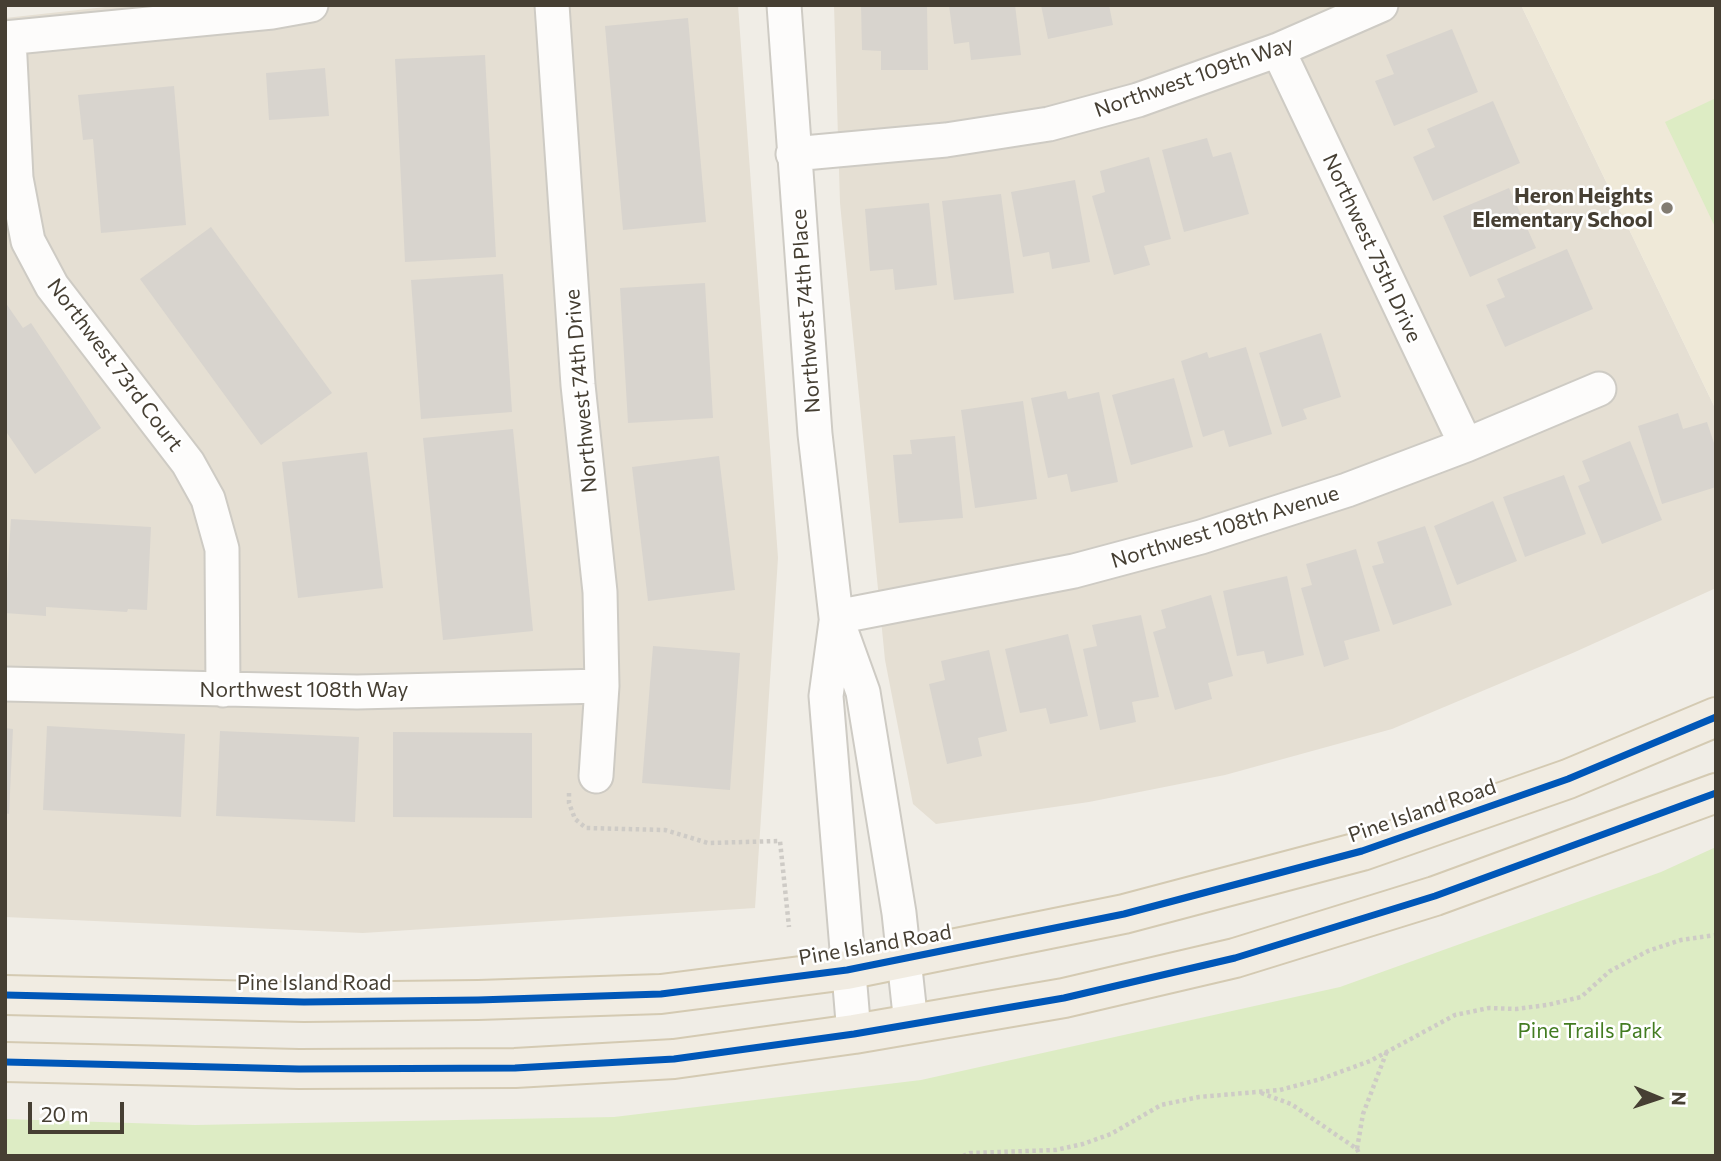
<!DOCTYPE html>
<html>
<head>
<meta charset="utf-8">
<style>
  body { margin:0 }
  #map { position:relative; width:1721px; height:1161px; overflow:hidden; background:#f0ede6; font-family:Commissioner,sans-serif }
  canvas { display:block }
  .frame { position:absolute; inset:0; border:7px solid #463f33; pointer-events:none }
  .north { position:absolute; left:1623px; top:1063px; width:70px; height:70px; -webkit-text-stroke:5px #fff; paint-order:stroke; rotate:92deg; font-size:19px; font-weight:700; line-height:28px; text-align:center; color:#463f33 }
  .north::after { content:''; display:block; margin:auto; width:24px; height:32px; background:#463f33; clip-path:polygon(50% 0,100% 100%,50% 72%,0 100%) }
  .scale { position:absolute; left:28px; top:1102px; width:96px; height:32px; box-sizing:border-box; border:4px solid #463f33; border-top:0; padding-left:9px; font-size:21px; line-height:24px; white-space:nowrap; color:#463f33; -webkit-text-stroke:5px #fff; paint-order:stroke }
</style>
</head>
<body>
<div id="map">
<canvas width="1721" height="1161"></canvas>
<div class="frame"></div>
<div class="north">N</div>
<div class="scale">20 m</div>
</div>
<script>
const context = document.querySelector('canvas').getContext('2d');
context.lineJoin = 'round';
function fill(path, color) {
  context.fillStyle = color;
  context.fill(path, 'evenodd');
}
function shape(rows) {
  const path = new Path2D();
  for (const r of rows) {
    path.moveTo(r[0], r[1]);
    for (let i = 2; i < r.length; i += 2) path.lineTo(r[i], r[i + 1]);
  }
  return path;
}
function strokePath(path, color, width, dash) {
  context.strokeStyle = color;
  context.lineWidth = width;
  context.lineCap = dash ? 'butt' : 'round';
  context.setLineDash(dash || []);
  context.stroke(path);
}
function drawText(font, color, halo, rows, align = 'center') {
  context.font = font + ' Commissioner,sans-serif';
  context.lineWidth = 5;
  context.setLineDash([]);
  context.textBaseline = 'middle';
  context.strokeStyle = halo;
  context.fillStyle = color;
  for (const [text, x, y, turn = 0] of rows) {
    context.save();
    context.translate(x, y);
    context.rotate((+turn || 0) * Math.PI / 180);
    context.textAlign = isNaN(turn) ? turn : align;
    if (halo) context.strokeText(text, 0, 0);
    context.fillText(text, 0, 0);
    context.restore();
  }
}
fill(shape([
  [124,5,738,5,778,558,755,908,363,933,5,917,5,18],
  [834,5,1521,5,1716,410,1716,588,1575,652,1392,729,1225,775,1089,802,936,824,913,804,885,660,840,203]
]), '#e5dfd3');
fill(shape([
  [1521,5,1716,5,1716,410]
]), '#efe9d8');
fill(shape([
  [1716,98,1716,229,1665,122],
  [1716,847,1716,1156,5,1156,5,1119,195,1125,614,1117,921,1080,1340,987,1661,872]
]), '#ddecc4');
fill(shape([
  [861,5,927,5,928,70,881,70,881,51,862,50],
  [949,5,1015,5,1021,55,971,60,969,42,954,44],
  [1041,5,1109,5,1113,25,1048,39],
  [688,18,706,222,623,230,605,26],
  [1452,29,1478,92,1394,126,1375,81,1394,74,1386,55],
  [485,55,496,257,405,262,395,59],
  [325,68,329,116,269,120,266,73],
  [174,86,186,225,101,233,93,139,83,140,78,95],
  [1493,101,1520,163,1433,201,1413,157,1435,147,1427,129],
  [1207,138,1213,157,1231,152,1249,214,1184,232,1162,150],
  [1149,157,1171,239,1144,246,1150,265,1114,275,1092,196,1105,192,1100,171],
  [1075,180,1090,262,1052,269,1049,252,1023,257,1011,192],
  [1509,188,1536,248,1470,277,1443,216],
  [1001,194,1014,293,954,300,942,201],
  [929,203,937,285,895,290,893,269,870,271,865,209],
  [211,227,332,393,261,445,140,279],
  [1567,249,1593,309,1505,347,1486,305,1505,297,1497,279],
  [503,274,512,412,421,419,411,280],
  [705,283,713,418,628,423,620,288],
  [5,302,23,328,31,323,101,428,35,474,5,430],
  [1321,333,1341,397,1303,409,1307,419,1282,427,1259,353],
  [1246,347,1272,434,1229,447,1224,430,1203,437,1181,361,1207,352,1209,358],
  [1174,378,1193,447,1131,465,1112,395],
  [1066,391,1068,399,1099,392,1118,482,1071,492,1067,474,1048,478,1031,398],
  [1023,401,1037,499,975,508,961,410],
  [1678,413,1683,429,1707,422,1716,449,1716,487,1662,504,1638,426],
  [513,429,533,631,443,640,423,438],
  [955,436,963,518,899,523,893,455,912,454,910,440],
  [1630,441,1662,520,1602,544,1578,486,1590,481,1582,461],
  [367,452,383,588,298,598,282,462],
  [719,456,735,590,648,601,632,467],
  [1564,475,1586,534,1525,557,1503,497],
  [1493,501,1517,561,1457,585,1434,526],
  [11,519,151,527,147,610,128,609,127,612,46,607,46,616,5,613],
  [1425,526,1452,605,1393,625,1372,566,1384,563,1377,542],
  [1356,549,1380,631,1344,641,1349,659,1324,667,1301,588,1312,585,1306,564],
  [1287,576,1304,655,1267,664,1264,651,1237,656,1223,591],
  [1211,595,1233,676,1208,683,1212,699,1175,710,1153,632,1166,628,1161,610],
  [1141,615,1159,697,1132,702,1136,722,1100,730,1083,649,1097,646,1092,625],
  [1068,634,1088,716,1050,724,1046,708,1020,713,1005,649],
  [653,646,740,653,730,790,642,783],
  [989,650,1007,731,978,738,982,756,947,764,929,684,945,680,941,661],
  [47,726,185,734,181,817,43,810],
  [5,728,13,729,9,814,5,813],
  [220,731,359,737,355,822,216,816],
  [393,732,532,733,532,818,393,817]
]), '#d8d4ce');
const minor = shape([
  [552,5,578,385,600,592,602,686,596,776],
  [784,5,815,434,836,617,863,692,899,913,911,1024],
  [5,38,272,12,311,5],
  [9,38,16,178,28,241,52,286,188,463,208,499,222,549,223,690],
  [1278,50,1466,445],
  [793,154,946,140,1049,124,1138,100,1278,50,1381,5],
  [836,617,1074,571,1201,537,1347,490,1466,445,1599,389],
  [836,622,826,696,854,1034],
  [5,684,357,692,602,686]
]);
const major = shape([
  [5,995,304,1002,478,1000,661,994,847,970,1124,914,1362,851,1568,779,1716,717],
  [5,1062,299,1069,515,1068,674,1059,854,1034,1064,998,1235,958,1435,896,1716,793]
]);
strokePath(minor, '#cecbc4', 37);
strokePath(major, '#d4cab2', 42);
strokePath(shape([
  [569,793,569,803,575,819,586,828,665,830,708,843,780,841,789,927],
  [1261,1093,1291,1104,1357,1149,1363,1114,1387,1051],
  [1357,1149,1360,1156],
  [963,1156,970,1153,1056,1150,1083,1144,1111,1134,1161,1105,1199,1097,1280,1090,1321,1079,1370,1061,1455,1015,1489,1008,1516,1009,1547,1005,1581,997,1610,971,1648,951,1681,940,1716,935]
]), '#cecbc6', 4.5, [3.5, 3.5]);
strokePath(minor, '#fdfcfb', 33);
strokePath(major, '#f1ece2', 38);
strokePath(shape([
  [5,995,304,1002,478,1000,661,994,847,970,1124,914,1362,851,1568,779,1716,717],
  [5,1062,299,1069,515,1068,674,1059,854,1034,1064,998,1235,958,1435,896,1716,793]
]), '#0057b8', 7);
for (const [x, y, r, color] of [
  [1667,208,7,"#827c72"]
]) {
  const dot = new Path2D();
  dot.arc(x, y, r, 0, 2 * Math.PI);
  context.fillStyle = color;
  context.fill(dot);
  strokePath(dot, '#fff', 2.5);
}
drawText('21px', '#463f33', '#fff', [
  ["Northwest 109th Way",1194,77,-19],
  ["Northwest 75th Drive",1372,248,65],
  ["Northwest 74th Place",806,311,-94],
  ["Northwest 73rd Court",115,365,53],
  ["Northwest 74th Drive",581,391,-95],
  ["Northwest 108th Avenue",1225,527,-17],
  ["Northwest 108th Way",304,690],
  ["Pine Island Road",1422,811,-19],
  ["Pine Island Road",875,945,-10],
  ["Pine Island Road",314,983]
]);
drawText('bold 21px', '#463f33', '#fff', [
  ["Heron Heights",1653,196],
  ["Elementary School",1653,220]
], 'right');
drawText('21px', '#437c21', '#fff', [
  ["Pine Trails Park",1590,1031]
]);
</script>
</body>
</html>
